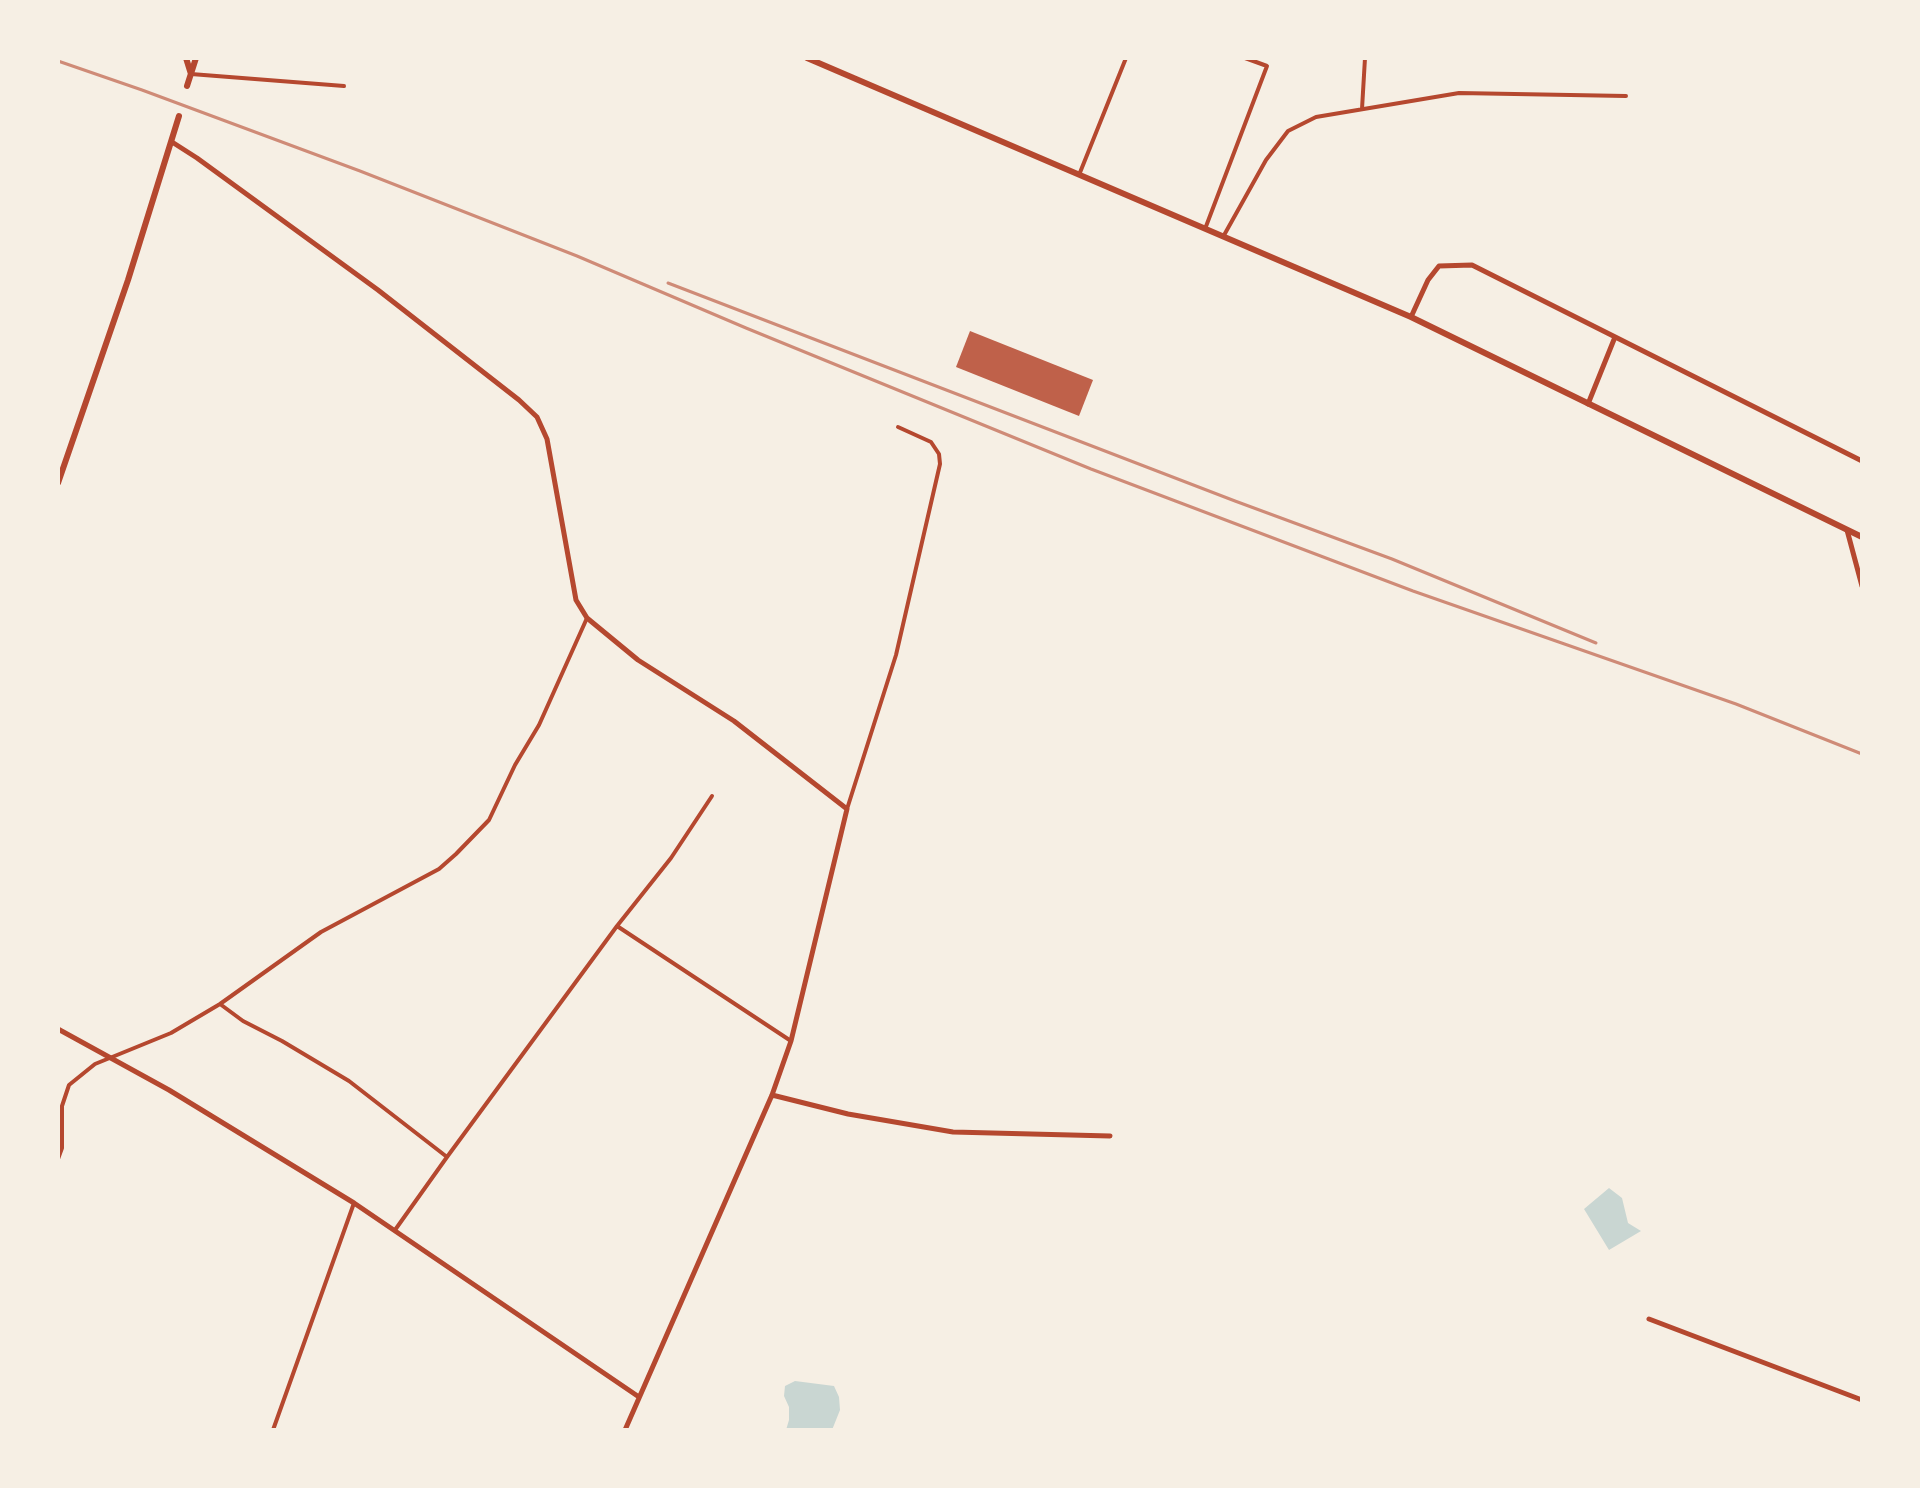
<!DOCTYPE html>
<html>
<head>
<meta charset="utf-8">
<style>
  body { margin:0 }
  #map { position:relative; width:1920px; height:1488px; overflow:hidden; background:#f6efe4; font-family:Ubuntu,sans-serif }
  canvas { display:block }
  .frame { position:absolute; inset:0; border:60px solid #f6efe4; pointer-events:none }
</style>
</head>
<body>
<div id="map">
<canvas width="1920" height="1488"></canvas>
<div class="frame"></div>
</div>
<script>
const context = document.querySelector('canvas').getContext('2d');
context.lineJoin = 'round';
function fill(path, color) {
  context.fillStyle = color;
  context.fill(path, 'evenodd');
}
function shape(rows) {
  const path = new Path2D();
  for (const r of rows) {
    path.moveTo(r[0], r[1]);
    for (let i = 2; i < r.length; i += 2) path.lineTo(r[i], r[i + 1]);
  }
  return path;
}
function strokePath(path, color, width, dash) {
  context.strokeStyle = color;
  context.lineWidth = width;
  context.lineCap = dash ? 'butt' : 'round';
  context.setLineDash(dash || []);
  context.stroke(path);
}
fill(shape([
  [1609,1188,1622,1198,1628,1223,1641,1231,1609,1250,1584,1209],
  [795,1381,834,1386,839,1397,840,1410,832,1430,786,1430,789,1420,789,1407,784,1396,785,1386]
]), '#c9d6d2');
fill(shape([
  [970,331,1093,380,1079,416,956,367]
]), '#bf614a');
strokePath(shape([
  [191,74,344,86],
  [1362,109,1365,58],
  [1079,175,1126,58],
  [1205,229,1267,66,1245,58],
  [1223,237,1266,160,1288,131,1316,117,1459,93,1626,96],
  [847,809,896,655,940,464,939,454,931,442,898,427],
  [617,926,671,858,712,796],
  [220,1004,243,1021,282,1041,349,1081,447,1157,617,926,791,1041],
  [58,1159,62,1148,62,1106,69,1085,95,1064,171,1033,220,1004,321,932,439,869,456,854,489,820,515,765,539,725,587,618],
  [395,1230,447,1157],
  [273,1430,354,1203]
]), '#b5482f', 4);
strokePath(shape([
  [172,142,197,158,378,290,519,400,537,417,547,439,576,600,587,618,638,660,734,721,847,809,791,1041,772,1095,625,1430],
  [1411,317,1428,280,1439,266,1472,265,1862,461],
  [1588,404,1615,337],
  [1847,530,1862,586],
  [58,1029,169,1090,354,1203,639,1397],
  [772,1095,848,1114,953,1132,1110,1136],
  [1649,1319,1862,1400]
]), '#b5482f', 5);
strokePath(shape([
  [186,58,191,74],
  [807,58,1411,317,1862,537],
  [187,86,196,58],
  [58,483,128,280,179,116]
]), '#b5482f', 6);
strokePath(shape([
  [58,61,142,90,360,171,577,256,746,328,1091,469,1413,591,1736,704,1862,754],
  [668,283,1235,501,1392,559,1596,643]
]), '#cf8b77', 3);
</script>
</body>
</html>
